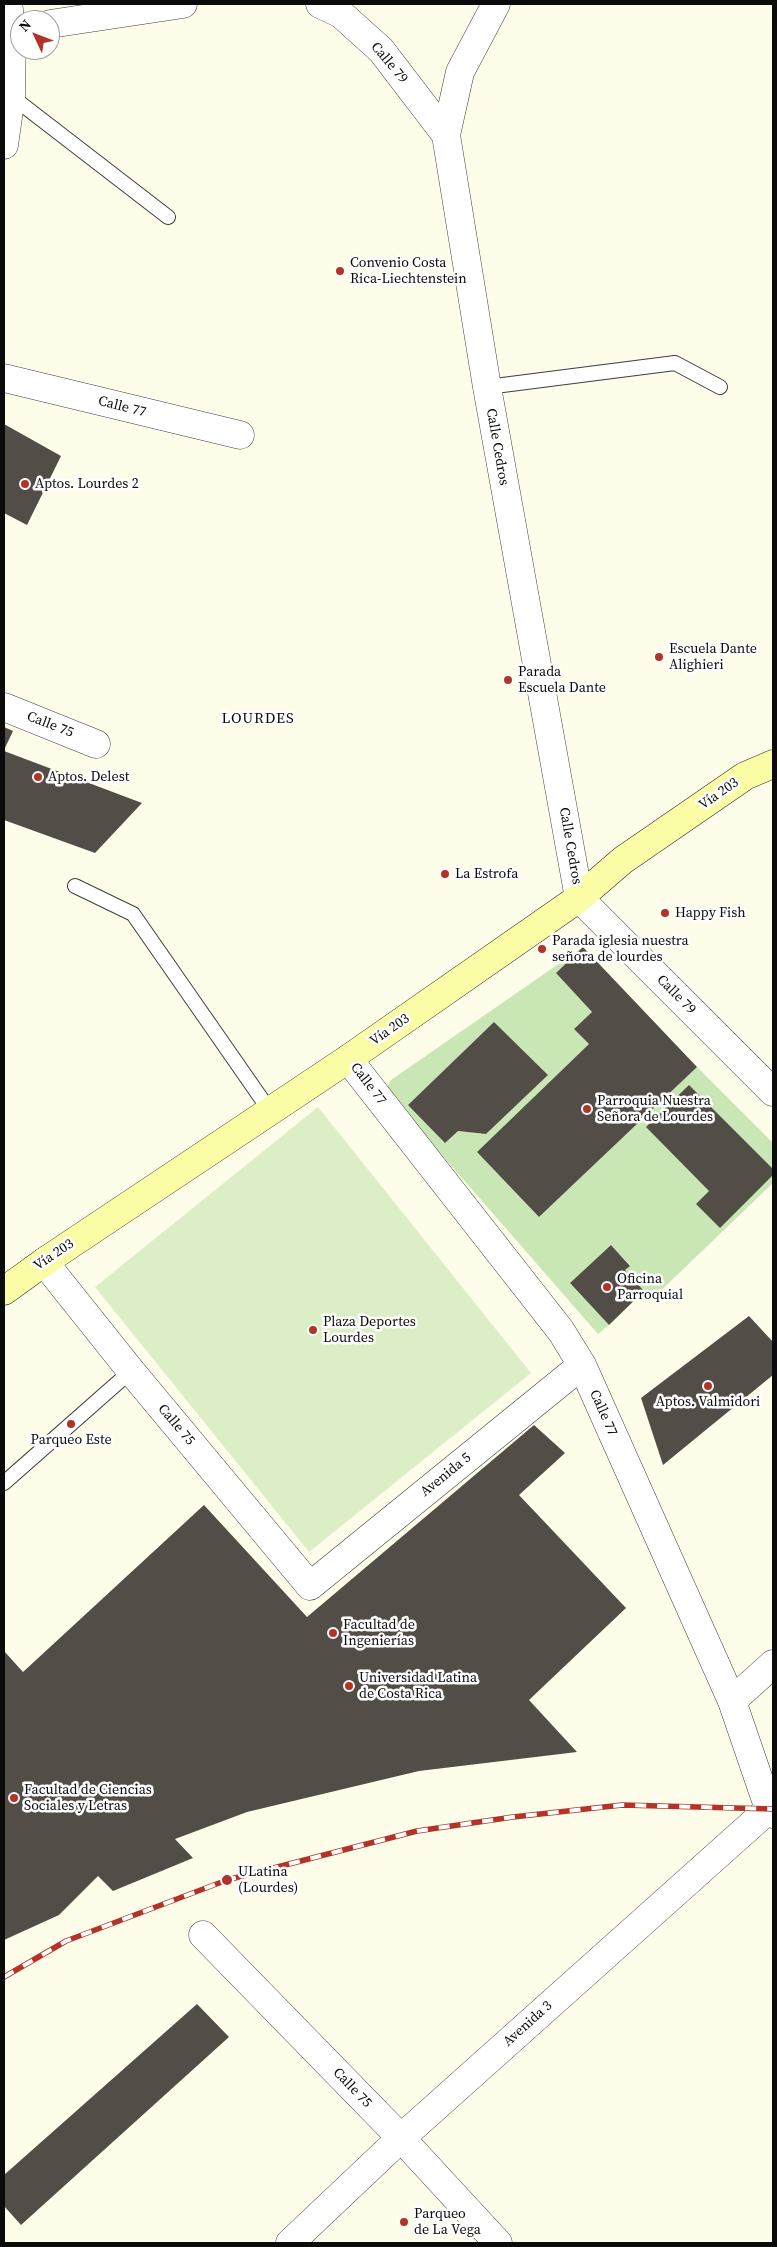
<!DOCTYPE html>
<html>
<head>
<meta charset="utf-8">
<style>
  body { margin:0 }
  #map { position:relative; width:777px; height:2247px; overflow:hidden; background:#fefde9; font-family:"Source Serif 4",serif }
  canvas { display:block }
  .frame { position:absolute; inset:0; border:5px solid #0b0b0b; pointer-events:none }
  .north { position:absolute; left:10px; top:10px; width:50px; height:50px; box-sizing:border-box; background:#fff; border:1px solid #9d9d9d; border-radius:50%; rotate:313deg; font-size:14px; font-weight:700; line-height:20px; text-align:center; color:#0b0b0b }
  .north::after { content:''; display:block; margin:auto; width:18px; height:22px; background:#b43329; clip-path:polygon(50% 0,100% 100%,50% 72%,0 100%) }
</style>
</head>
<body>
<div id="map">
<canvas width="777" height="2247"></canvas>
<div class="frame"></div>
<div class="north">N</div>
</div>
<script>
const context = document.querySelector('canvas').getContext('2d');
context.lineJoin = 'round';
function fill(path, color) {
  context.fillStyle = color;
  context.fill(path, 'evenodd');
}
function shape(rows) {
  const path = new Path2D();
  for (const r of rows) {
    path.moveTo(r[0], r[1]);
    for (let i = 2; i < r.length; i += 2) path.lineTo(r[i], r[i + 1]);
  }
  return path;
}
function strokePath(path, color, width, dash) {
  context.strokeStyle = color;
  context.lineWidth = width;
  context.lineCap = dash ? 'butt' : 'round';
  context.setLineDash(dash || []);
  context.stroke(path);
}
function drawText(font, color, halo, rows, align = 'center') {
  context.font = font + ' "Source Serif 4",serif';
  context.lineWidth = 5;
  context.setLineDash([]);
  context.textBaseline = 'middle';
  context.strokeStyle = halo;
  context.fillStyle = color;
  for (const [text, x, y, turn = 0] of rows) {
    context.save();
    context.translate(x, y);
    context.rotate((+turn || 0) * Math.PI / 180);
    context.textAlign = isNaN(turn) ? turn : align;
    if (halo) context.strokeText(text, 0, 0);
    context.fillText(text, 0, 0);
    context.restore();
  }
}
fill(shape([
  [583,947,556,973,592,1012,574,1029,589,1044,477,1152,539,1217,697,1067,773,1143,773,1183,652,1299,625,1270,630,1265,611,1245,570,1283,609,1325,598,1334,387,1092,388,1085,391,1080],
  [494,1022,548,1075,486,1134,458,1131,408,1105]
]), '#c9e6b5');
fill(shape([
  [318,1107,531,1373,309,1552,95,1287]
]), '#dbeec6');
fill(shape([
  [4,424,61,456,27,525,4,513],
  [4,727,13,731,4,750],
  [4,751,142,803,95,853,4,820],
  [583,947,697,1067,539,1217,477,1152,589,1044,574,1029,592,1012,556,973],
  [494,1022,548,1075,486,1134,458,1131,445,1143,408,1105],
  [689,1085,773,1169,773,1175,720,1228,696,1204,709,1191,646,1127],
  [611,1245,630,1266,625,1270,644,1291,609,1325,570,1283],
  [749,1316,773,1342,773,1375,663,1465,641,1398],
  [534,1425,565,1453,519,1495,626,1608,529,1700,577,1752,419,1771,247,1812,175,1839,193,1858,113,1891,98,1876,59,1915,4,1940,4,1651,23,1672,204,1505,307,1617],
  [197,2004,229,2037,21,2225,4,2206,4,2175]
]), '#534d47');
const service = shape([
  [11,96,168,217],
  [487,387,675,363,720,387],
  [75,886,133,914,270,1111],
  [4,1483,131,1371]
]);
const minor = shape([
  [4,378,240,435],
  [4,707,96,744],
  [579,898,773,1092],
  [348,1059,561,1331,582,1365,732,1701,769,1809,773,1814],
  [44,1262,131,1371,310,1586,582,1365],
  [732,1701,773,1664],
  [203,1935,401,2138,498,2243],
  [290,2243,401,2138,769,1809]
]);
const tertiary = shape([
  [320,4,341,14,381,50,446,135],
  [496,4,460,72,446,135,487,387,579,898],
  [50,24,183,4],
  [4,145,11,96,12,30,8,4]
]);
const secondary = shape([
  [4,1291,44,1262,348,1059,579,898,623,860,745,776,773,764]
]);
strokePath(service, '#3e3e3e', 16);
strokePath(minor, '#3e3e3e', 29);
strokePath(tertiary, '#3e3e3e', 29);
strokePath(secondary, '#2d2d2d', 29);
strokePath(service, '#fff', 14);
strokePath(minor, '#fff', 28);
strokePath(tertiary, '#fff', 28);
strokePath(secondary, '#fbfca6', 28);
const rail = shape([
  [4,1977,66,1941,227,1880,417,1831,513,1817,622,1805,773,1809]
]);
strokePath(rail, '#b43329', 5.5);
strokePath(rail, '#fff', 4, [11]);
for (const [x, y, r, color] of [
  [340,271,5,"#b43329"],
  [25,484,5,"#b43329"],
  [659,657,5,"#b43329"],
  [508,680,5,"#b43329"],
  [38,777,5,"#b43329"],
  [445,874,5,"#b43329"],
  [665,913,5,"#b43329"],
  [542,949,5,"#b43329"],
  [587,1109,5,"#b43329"],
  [607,1287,5,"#b43329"],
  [313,1330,5,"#b43329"],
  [708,1386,5,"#b43329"],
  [71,1424,5,"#b43329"],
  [333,1633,5,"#b43329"],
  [349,1686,5,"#b43329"],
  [14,1798,5,"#b43329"],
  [227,1880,6,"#b43329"],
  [404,2222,5,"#b43329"]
]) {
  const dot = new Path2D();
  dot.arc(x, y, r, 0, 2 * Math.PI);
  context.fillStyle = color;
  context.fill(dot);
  strokePath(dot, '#fff', 2);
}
drawText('14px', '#0b0b0b', '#fff', [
  ["Calle 79",389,63,50],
  ["Calle 77",122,407,14],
  ["Calle Cedros",497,447,80],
  ["Calle 75",50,725,21],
  ["Vía 203",719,794,-35],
  ["Calle Cedros",570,846,80],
  ["Calle 79",676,995,45],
  ["Vía 203",390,1030,-35],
  ["Calle 77",368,1084,52],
  ["Vía 203",54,1255,-34],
  ["Calle 77",603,1413,66],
  ["Calle 75",176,1425,50],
  ["Avenida 5",446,1475,-39],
  ["Avenida 3",528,2024,-42],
  ["Calle 75",352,2088,46]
]);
drawText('14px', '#0b0b0b', '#fff', [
  ["Convenio Costa",350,263],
  ["Rica-Liechtenstein",350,279],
  ["Aptos. Lourdes 2",35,484],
  ["Escuela Dante",669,649],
  ["Alighieri",669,665],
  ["Parada",518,672],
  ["Escuela Dante",518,688],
  ["Aptos. Delest",48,777],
  ["La Estrofa",455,874],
  ["Happy Fish",675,913],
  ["Parada iglesia nuestra",552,941],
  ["señora de lourdes",552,957],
  ["Parroquia Nuestra",597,1101],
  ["Señora de Lourdes",597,1117],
  ["Oficina",617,1279],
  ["Parroquial",617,1295],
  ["Plaza Deportes",323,1322],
  ["Lourdes",323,1338],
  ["Aptos. Valmidori",708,1402,"center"],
  ["Parqueo Este",71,1440,"center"],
  ["Facultad de",343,1625],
  ["Ingenierías",343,1641],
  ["Universidad Latina",359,1678],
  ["de Costa Rica",359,1694],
  ["Facultad de Ciencias",24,1790],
  ["Sociales y Letras",24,1806],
  ["ULatina",238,1872],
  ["(Lourdes)",238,1888],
  ["Parqueo",414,2214],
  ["de La Vega",414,2230]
], 'left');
context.letterSpacing = '1px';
drawText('15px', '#0b0b0b', '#fff', [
  ["LOURDES",258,719]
]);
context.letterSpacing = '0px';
</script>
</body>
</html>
